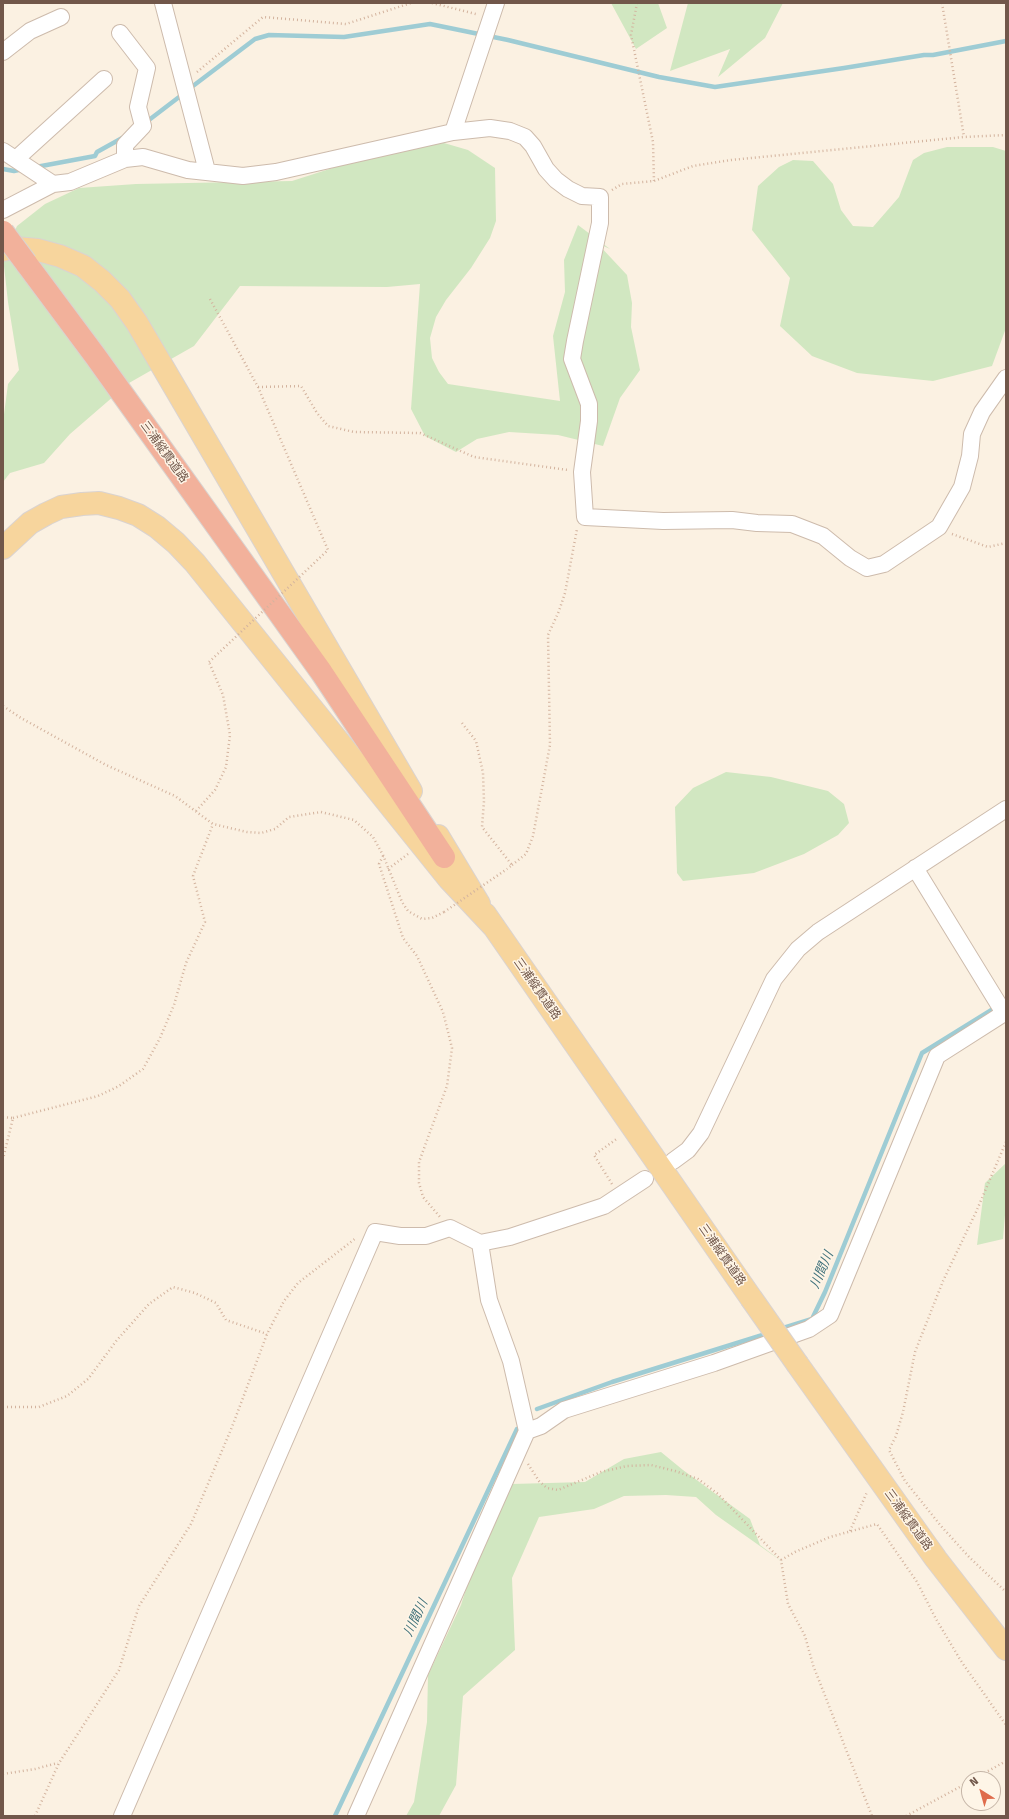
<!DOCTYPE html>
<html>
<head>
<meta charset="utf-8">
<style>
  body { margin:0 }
  #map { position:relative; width:1009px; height:1819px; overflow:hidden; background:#fbf1e2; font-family:"Fira Sans",sans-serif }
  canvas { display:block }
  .frame { position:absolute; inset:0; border:4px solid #71574a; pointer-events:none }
  .north { position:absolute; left:961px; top:1771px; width:40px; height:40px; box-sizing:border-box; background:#fef5e7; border:1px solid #c6b6a8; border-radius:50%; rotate:323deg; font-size:11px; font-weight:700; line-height:16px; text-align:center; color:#71574a }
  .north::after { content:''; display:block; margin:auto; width:14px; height:18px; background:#df6c4c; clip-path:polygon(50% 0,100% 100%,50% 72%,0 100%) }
</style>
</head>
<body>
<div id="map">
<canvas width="1009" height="1819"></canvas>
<div class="frame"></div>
<div class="north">N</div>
</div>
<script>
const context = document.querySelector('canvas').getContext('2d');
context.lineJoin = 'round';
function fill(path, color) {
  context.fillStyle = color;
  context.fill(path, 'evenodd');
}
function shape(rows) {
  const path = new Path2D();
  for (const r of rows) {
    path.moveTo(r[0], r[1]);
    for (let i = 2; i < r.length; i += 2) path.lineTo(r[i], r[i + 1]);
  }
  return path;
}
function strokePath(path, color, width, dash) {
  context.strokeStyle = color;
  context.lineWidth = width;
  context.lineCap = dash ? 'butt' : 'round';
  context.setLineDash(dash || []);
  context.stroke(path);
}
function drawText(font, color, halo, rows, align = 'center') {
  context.font = font + ' "Fira Sans","Noto Sans JP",sans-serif';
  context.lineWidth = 3;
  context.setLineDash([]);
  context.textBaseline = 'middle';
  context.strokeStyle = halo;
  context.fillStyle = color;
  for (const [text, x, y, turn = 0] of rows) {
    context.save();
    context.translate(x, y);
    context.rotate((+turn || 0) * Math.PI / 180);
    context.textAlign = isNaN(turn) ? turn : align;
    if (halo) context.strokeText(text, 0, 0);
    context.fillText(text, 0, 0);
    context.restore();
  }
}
fill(shape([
  [611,3,658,3,667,28,636,49],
  [688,3,783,3,765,38,718,77,730,49,670,71],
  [421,143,444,143,468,150,495,168,496,221,490,238,471,268,446,300,436,317,430,338,432,358,439,372,448,384,560,401,553,336,565,292,564,260,578,225,610,249,597,243,627,275,632,303,631,327,640,370,620,398,603,446,558,435,509,432,477,439,456,452,425,436,411,409,420,284,387,287,240,286,194,346,129,383,70,434,44,463,10,473,3,482,3,422,8,384,19,370,8,302,3,257,17,226,45,204,79,188,136,184,292,181,370,156],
  [947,147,993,147,1006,151,1006,328,992,366,933,381,857,373,812,356,780,326,790,278,752,230,758,186,779,167,793,160,813,161,833,184,841,210,853,226,873,227,899,197,913,160,924,153],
  [726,772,771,777,828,791,844,804,849,823,838,835,804,854,754,873,683,881,677,873,675,807,693,788],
  [1006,1163,1006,1203,1003,1239,977,1245,985,1183],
  [661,1452,683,1470,750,1519,760,1545,784,1563,716,1515,696,1497,666,1495,624,1496,594,1509,539,1517,512,1578,515,1650,463,1696,456,1785,439,1816,406,1816,414,1802,427,1722,428,1675,461,1605,486,1526,512,1484,585,1482,624,1459]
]), '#d1e7c1');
strokePath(shape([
  [189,89,255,39,269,35,344,37,430,24,508,40,659,77,715,87,844,68,924,55,933,55,1006,41],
  [145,123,183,94],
  [36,167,95,156,97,152,124,137],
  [3,169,14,171,23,169],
  [780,1329,812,1319,825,1292,922,1053,1006,1001],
  [537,1409,612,1382,769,1333],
  [335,1816,517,1429]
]), '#9eccd4', 4.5);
const street = shape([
  [163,3,207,171],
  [120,33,147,68,138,107,143,126,125,145,125,159],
  [3,52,30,31,61,17],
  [453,132,496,3],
  [3,151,53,184],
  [16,159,104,79],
  [3,210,53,184,70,182,125,159,143,157,188,170,243,176,276,172,453,132,490,128,510,131,525,137,533,146,546,169,556,180,568,189,582,196,600,197,600,223,575,341,572,359,589,404,589,421,582,472,585,517,663,521,732,520,757,523,792,524,823,536,850,558,867,568,884,564,939,527,962,487,970,456,972,434,982,412,1006,378],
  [915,868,1004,1013],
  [673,1161,688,1150,701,1133,774,979,798,949,818,932,1006,809],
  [527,1431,541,1426,564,1410,714,1363,809,1329,830,1315,937,1056,1006,1012],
  [122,1816,375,1232,400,1236,426,1236,450,1228,480,1243,510,1237,604,1206,645,1179],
  [356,1816,527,1431,511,1361,489,1300,480,1243]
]);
const primary = shape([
  [3,250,15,248,38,250,60,256,83,266,102,281,120,299,137,323,411,791],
  [3,548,30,523,46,514,61,507,82,504,99,503,119,508,138,515,157,527,176,543,195,563,449,879,494,927],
  [438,836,479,904],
  [485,914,751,1298],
  [798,1365,936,1559,1006,1649]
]);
const highway = shape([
  [26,263,96,357,322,673,444,857]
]);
strokePath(street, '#cdbbac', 18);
strokePath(primary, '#dad3d0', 24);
strokePath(highway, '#dad3d0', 24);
strokePath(shape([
  [432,3,476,14],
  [637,3,631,35,653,142,654,181],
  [942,3,964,137],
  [197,72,263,17,346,24,411,3],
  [612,190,622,184,654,181,693,166,731,160,964,137,1006,135],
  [210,299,258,387,328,550],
  [258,387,301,386,317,413,328,426,354,432,420,433,474,457,568,470],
  [952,534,988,547,1006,543],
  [3,706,21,718,106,765,175,796,213,824,247,832,261,833,275,829,289,817,321,812,354,820,373,837,383,855,402,902,408,911,422,919,432,918,444,912],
  [462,723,476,741,483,773,484,801,482,827,512,865,507,869],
  [196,811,215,790,226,767,230,735,223,695,209,662],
  [383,856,379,864,403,938,417,956,443,1012,452,1048,447,1086,419,1162,419,1183,423,1197,440,1217],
  [512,865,526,854,533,836,550,745,548,635,559,611,565,593,577,529],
  [388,869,408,854],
  [3,1117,13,1118,3,1159],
  [13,1118,98,1096,119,1086,143,1069,160,1038,174,1005,186,963,205,922,193,876,213,824],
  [1006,1142,976,1212,943,1281,915,1352,903,1412,896,1436,889,1450,905,1481,941,1526,970,1558,1006,1592],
  [612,1184,594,1155,618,1138],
  [3,1407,39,1407,67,1396,88,1379,117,1340,149,1304,173,1287,195,1293,216,1303,226,1320,267,1334],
  [528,1464,539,1481,547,1488,558,1490,601,1472,627,1466,651,1465,675,1471,698,1479,718,1494,759,1537,781,1560,788,1604,805,1636,813,1665,872,1816],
  [850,1531,867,1492],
  [781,1560,795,1552,830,1537,877,1524,917,1582,936,1619,961,1661,1006,1725],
  [3,1774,35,1769,58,1763],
  [974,1779,1006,1761],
  [35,1816,59,1763,119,1670,139,1606,191,1524,232,1427,267,1334,284,1301,298,1283,356,1238],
  [906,1816,969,1782]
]), '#d3b39e', 2.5, [1, 3]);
strokePath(street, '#fff', 16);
strokePath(primary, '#f7d59d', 22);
strokePath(highway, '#f2b19b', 22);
const primaryBridge = shape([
  [751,1298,798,1365]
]);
const highwayBridge = shape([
  [3,232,26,263]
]);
strokePath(primaryBridge, '#dad3d0', 24, []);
strokePath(highwayBridge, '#dad3d0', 24, []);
strokePath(shape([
  [209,662,328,550],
  [444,912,507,869]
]), '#d3b39e', 2.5, [1, 3]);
strokePath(primaryBridge, '#f7d59d', 22);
strokePath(highwayBridge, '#f2b19b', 22);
drawText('12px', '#71574a', '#fef5e7', [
  ["三浦縦貫道路",164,452,54],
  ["三浦縦貫道路",537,989,55],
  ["三浦縦貫道路",722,1255,55],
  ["三浦縦貫道路",908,1520,54]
]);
drawText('italic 13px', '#42737c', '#fef5e7', [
  ["川間川",822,1270,-67],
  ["川間川",416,1618,-65]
]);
</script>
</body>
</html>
